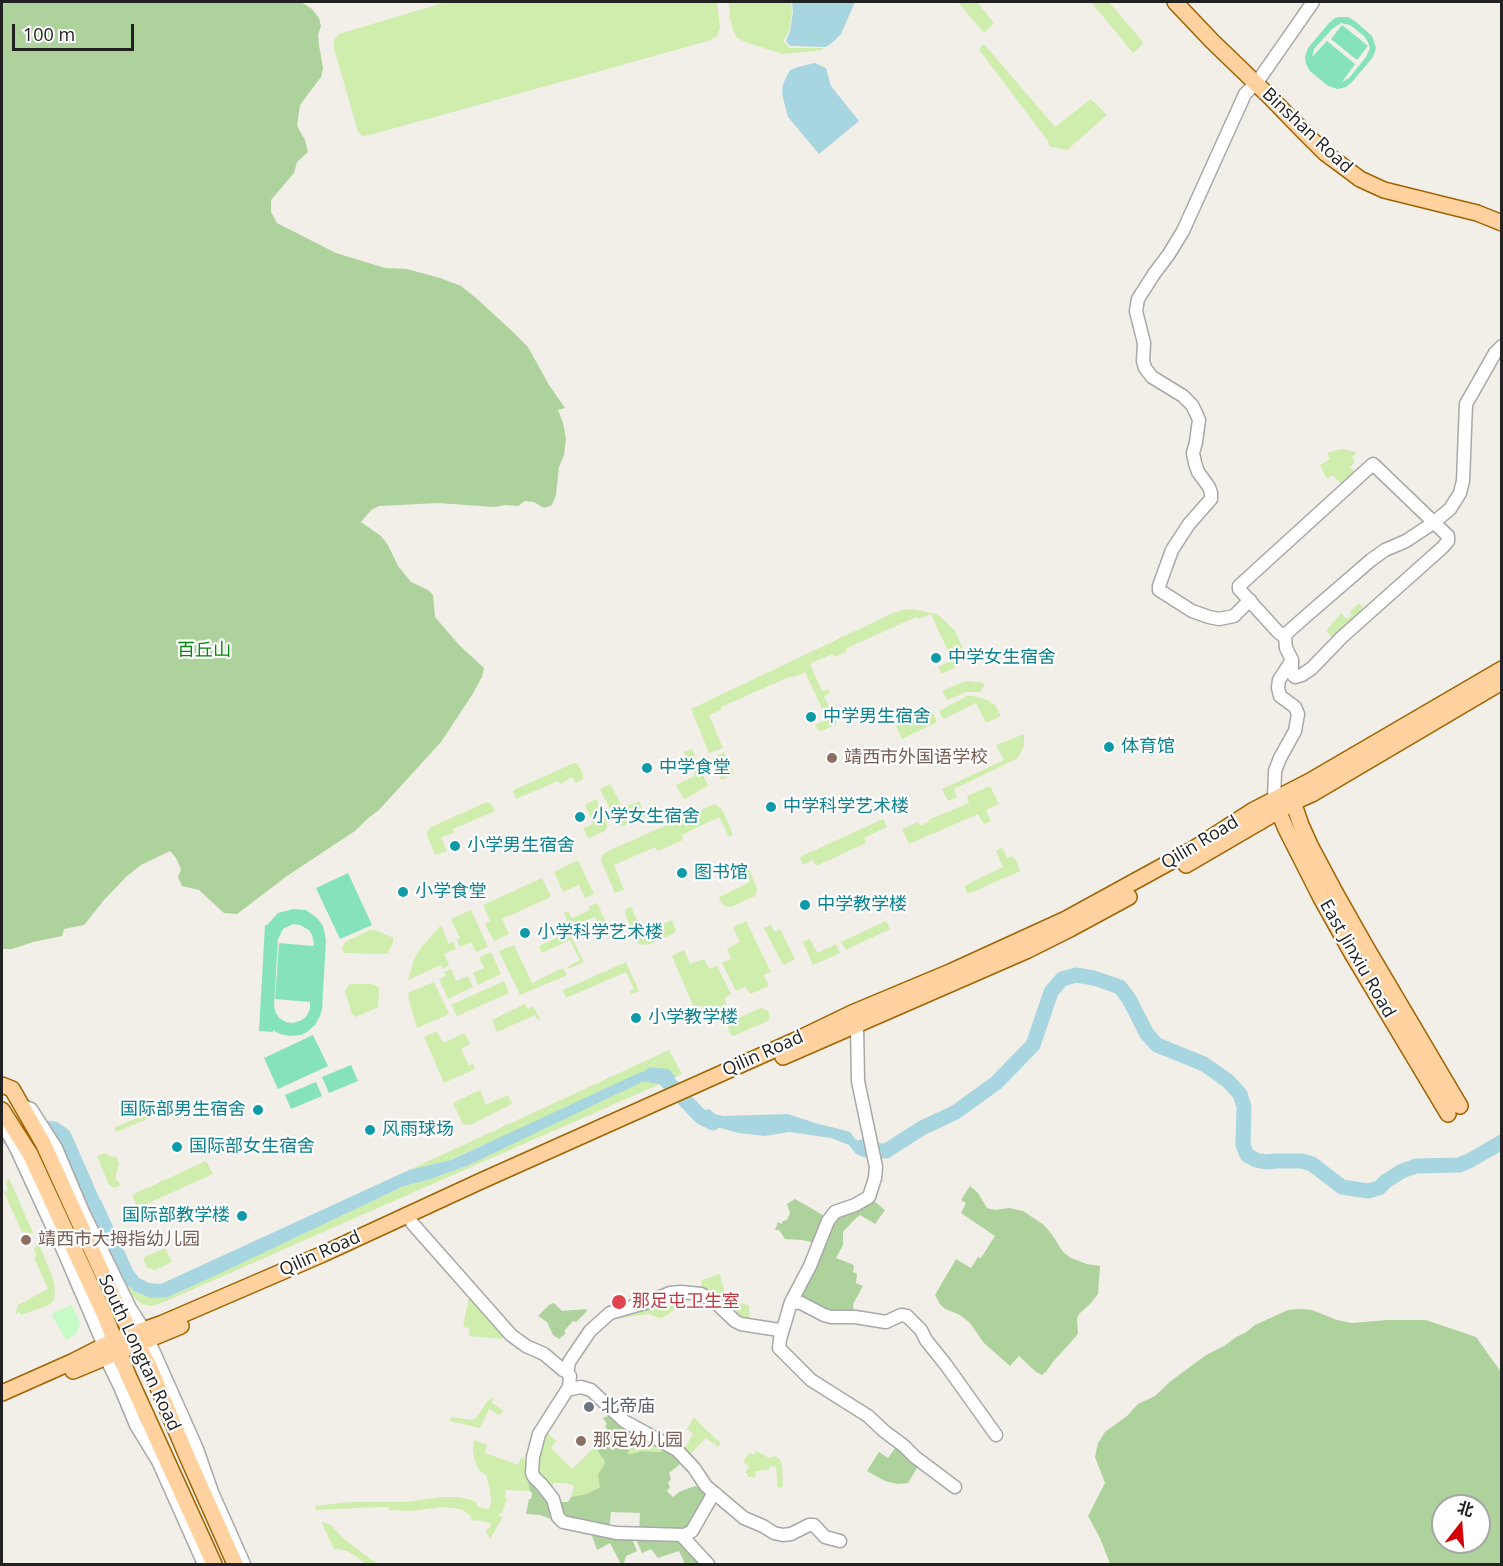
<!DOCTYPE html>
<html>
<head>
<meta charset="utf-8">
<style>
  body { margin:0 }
  #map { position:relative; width:1503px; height:1566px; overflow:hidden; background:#f2eee8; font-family:"Open Sans","Noto Sans SC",sans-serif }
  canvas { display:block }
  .frame { position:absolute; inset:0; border:3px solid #212121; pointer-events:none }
  .north { position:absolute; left:1431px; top:1494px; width:60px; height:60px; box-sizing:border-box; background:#fff; border:2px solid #a6a6a6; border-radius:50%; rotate:17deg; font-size:16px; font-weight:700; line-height:24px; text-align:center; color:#212121 }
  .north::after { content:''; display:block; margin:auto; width:21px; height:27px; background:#d30008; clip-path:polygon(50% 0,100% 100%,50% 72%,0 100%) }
  .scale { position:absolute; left:12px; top:24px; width:122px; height:27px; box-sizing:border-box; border:3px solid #212121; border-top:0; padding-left:8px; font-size:18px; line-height:21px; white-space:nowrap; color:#212121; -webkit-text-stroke:4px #fff; paint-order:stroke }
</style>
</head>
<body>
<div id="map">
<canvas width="1503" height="1566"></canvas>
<div class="frame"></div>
<div class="north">北</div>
<div class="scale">100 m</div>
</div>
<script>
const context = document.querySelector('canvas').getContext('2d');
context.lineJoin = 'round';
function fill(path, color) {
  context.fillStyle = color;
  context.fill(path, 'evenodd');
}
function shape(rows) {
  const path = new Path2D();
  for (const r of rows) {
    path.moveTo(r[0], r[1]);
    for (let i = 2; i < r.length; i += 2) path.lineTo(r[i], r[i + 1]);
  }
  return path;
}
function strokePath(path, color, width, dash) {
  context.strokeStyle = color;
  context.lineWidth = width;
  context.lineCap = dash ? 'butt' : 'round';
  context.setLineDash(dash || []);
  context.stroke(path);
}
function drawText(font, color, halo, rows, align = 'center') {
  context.font = font + ' "Open Sans","Noto Sans SC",sans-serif';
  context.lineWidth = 4.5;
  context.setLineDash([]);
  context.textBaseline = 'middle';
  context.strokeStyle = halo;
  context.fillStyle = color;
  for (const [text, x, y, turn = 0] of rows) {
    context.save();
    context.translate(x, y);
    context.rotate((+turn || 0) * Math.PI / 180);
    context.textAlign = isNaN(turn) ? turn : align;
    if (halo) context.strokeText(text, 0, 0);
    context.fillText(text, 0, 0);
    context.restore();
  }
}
fill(shape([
  [446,2,717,2,720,28,717,36,708,41,370,135,362,136,358,132,334,48,334,40,339,34],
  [729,2,791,2,792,13,789,31,783,41,790,48,824,48,822,50,783,54,745,42,737,38,733,30,730,18],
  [958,2,977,2,994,23,985,32,982,31],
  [1091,2,1109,2,1143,42,1142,45,1133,53],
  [984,44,1055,127,1091,99,1107,115,1067,150,1049,146,1048,141,980,51,980,48],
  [1341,449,1357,452,1352,457,1355,462,1350,467,1358,475,1344,487,1333,475,1327,479,1320,465,1330,459,1327,453],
  [1359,603,1367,612,1335,641,1326,631,1341,613,1347,619,1352,615,1350,612],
  [913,609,936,614,942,618,955,631,963,649,962,657,959,664,954,668,942,674,938,667,952,660,931,614,918,619,916,617,847,648,846,652,834,657,832,654,810,664,822,691,828,689,830,693,824,696,829,707,836,705,837,708,831,711,837,724,821,731,818,730,815,725,827,719,805,672,792,678,791,676,721,707,721,710,709,715,723,748,709,753,691,709,893,613,903,610],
  [968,681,985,683,981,692,966,692,947,700,942,691,960,683],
  [967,696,974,696,988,700,995,705,1001,716,986,723,976,703,943,719,939,711],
  [918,711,921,718,933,713,937,722,902,739,894,722],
  [1024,734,1024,745,1018,758,954,789,957,797,948,801,942,789,1004,760,996,745],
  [692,749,708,786,684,799,676,785,695,776,684,752],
  [724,752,734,774,721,780,712,758],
  [574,763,578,764,583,774,583,779,575,783,572,777,560,784,558,781,516,799,513,792,514,790],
  [610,784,623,808,639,801,646,816,623,826,618,825,600,789],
  [990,786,999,804,986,810,991,821,984,824,978,814,909,844,902,829,918,822,920,826,929,822,928,820,969,803,967,796],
  [596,799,607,822,607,827,605,831,588,838,583,828,593,824,585,805],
  [487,802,492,805,495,811,453,829,454,833,441,837,447,851,435,855,427,835,428,831,431,827],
  [714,804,722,809,732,832,732,836,729,837,719,817,682,835,683,840,658,851,655,847,614,865,624,890,615,893,601,861,602,856,606,852],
  [883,819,887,827,864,838,866,843,816,866,813,860,803,865,800,857],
  [1002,847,1007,858,1012,856,1017,862,1020,871,968,894,964,886,1003,867,996,851],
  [578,860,594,894,585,898,579,885,563,892,554,872],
  [741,863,747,865,756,886,757,890,755,896,731,907,725,906,721,903,719,897,750,882],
  [542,878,551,897,502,919,509,934,494,941,485,924,490,921,483,905],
  [597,903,612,935,612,939,604,934,595,917,574,925,572,920,568,922,564,913,568,911,572,918,590,910,589,906],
  [631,907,643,933,672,920,676,930,673,934,649,944,642,945,638,943,625,914,626,909],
  [471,910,488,947,476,952,471,942,460,947,457,940,460,938,451,919],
  [746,921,771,972,764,975,769,986,750,994,746,987,736,991,722,963,731,959,727,949,740,942,733,927],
  [886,921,890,929,846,950,841,942],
  [441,925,449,944,453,942,456,949,444,954,449,965,443,969,441,965,408,980,414,959,420,949],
  [771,925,775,932,780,929,795,959,783,965,764,928],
  [370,930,375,930,393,938,393,942,388,953,384,954,344,953,342,949,345,942],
  [569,932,584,962,568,969,567,967,580,960,570,940,542,953,539,946],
  [810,939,817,953,836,944,840,953,813,965,803,942],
  [514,945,532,983,563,968,567,975,520,995,499,951],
  [684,950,690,964,704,959,709,969,717,966,731,994,724,998,727,1004,706,1014,702,1005,694,1008,672,956],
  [491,952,501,974,478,985,473,973,484,968,479,958],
  [626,962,639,991,631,994,630,991,634,989,626,972,566,998,563,990],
  [451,969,456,981,468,976,473,987,448,999,439,979,446,976,444,972],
  [504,981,509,993,457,1016,451,1005],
  [434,982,449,1014,417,1028,409,1001,408,993],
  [350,984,372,984,377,986,379,989,378,1007,356,1017,352,1014,345,991],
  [525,1004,528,1009,533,1006,540,1019,538,1020,535,1015,497,1032,492,1020],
  [761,1008,768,1011,770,1017,768,1021,733,1036,730,1034,727,1023],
  [437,1031,443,1043,464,1033,470,1044,461,1049,469,1066,473,1064,475,1069,444,1083,424,1037],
  [669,1050,682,1074,676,1077,670,1070,480,1146,451,1160,409,1170],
  [648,1081,655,1081,660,1084,164,1302,152,1306,142,1304,131,1295,126,1287,130,1286,134,1291,142,1295,168,1297,178,1293,404,1186,428,1180,469,1165,576,1112,642,1082],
  [480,1090,486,1105,508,1095,512,1104,470,1125,463,1124,453,1103],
  [169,1104,175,1106,181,1116,174,1120,169,1110,116,1132,114,1128],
  [105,1153,109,1156,116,1157,119,1163,116,1175,116,1179,121,1185,115,1188,109,1185,97,1156],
  [206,1161,213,1174,144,1205,151,1219,144,1222,132,1195],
  [9,1178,33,1233,22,1232,4,1192,8,1191,6,1183],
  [38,1242,52,1276,55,1288,54,1299,49,1305,21,1315,20,1312,15,1314,18,1305,48,1289,34,1258,37,1256,34,1249],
  [165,1248,172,1262,155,1270,147,1268,143,1258],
  [720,1274,728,1306,738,1303,749,1305,750,1325,701,1291,702,1280],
  [674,1295,676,1304,675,1308,669,1314,661,1318,656,1317,649,1314,616,1319,615,1314],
  [469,1297,503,1336,503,1339,469,1336,470,1328,463,1327],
  [493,1397,492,1403,503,1410,502,1413,499,1415,489,1409,480,1428,450,1421,451,1417,472,1420,476,1418,487,1402,491,1398],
  [694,1417,706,1430,721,1443,718,1447,706,1438,687,1457,683,1451,693,1434,687,1429],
  [545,1431,556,1441,551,1448,572,1469,602,1440,598,1452,604,1460,605,1464,601,1469,600,1487,587,1494,571,1497,574,1486,566,1483,553,1483,551,1494,538,1478,535,1463],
  [639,1432,667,1448,660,1452,641,1451,632,1454,628,1454,630,1443],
  [474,1440,487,1445,485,1453,518,1465,521,1457,530,1461,533,1481,528,1483,530,1491,506,1490,505,1498,507,1499,502,1513,499,1513,499,1516,503,1517,490,1539,486,1531,487,1529,489,1528,491,1526,490,1523,477,1520,472,1521,471,1517,466,1512,461,1509,442,1507,410,1511,389,1510,388,1507,379,1507,316,1510,315,1506,351,1502,406,1502,441,1497,458,1497,472,1500,477,1503,477,1506,489,1510,491,1503,490,1491,486,1475,479,1470,475,1462,473,1450],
  [756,1451,769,1458,774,1456,779,1458,782,1464,783,1487,778,1488,776,1466,769,1467,769,1470,756,1471,755,1477,748,1477,748,1474,745,1473,749,1466,743,1462,748,1454,750,1453,754,1455],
  [321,1521,331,1525,344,1539,377,1564,366,1564,357,1557,347,1551,339,1549,334,1549]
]), '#cfedad');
fill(shape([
  [2,2,301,2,312,9,319,18,321,26,318,35,319,45,323,68,321,77,300,105,297,126,305,140,308,152,297,162,294,173,271,200,271,212,277,223,336,253,385,268,407,269,440,278,461,286,476,298,512,331,528,347,549,385,565,408,558,410,563,423,566,439,564,455,559,467,556,495,552,505,544,508,534,502,525,501,518,506,505,505,494,507,438,503,379,506,371,510,361,522,381,536,388,545,398,566,411,582,428,590,433,595,435,617,459,645,484,668,482,677,472,695,441,742,379,810,367,819,355,831,287,876,237,914,224,913,199,890,182,886,178,877,181,869,176,858,170,851,141,865,127,876,104,900,84,925,64,929,62,936,33,942,12,949,2,949],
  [970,1186,978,1193,987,1208,995,1210,1009,1208,1023,1211,1044,1225,1053,1236,1063,1252,1071,1258,1087,1264,1100,1266,1098,1294,1090,1304,1079,1314,1077,1319,1078,1334,1052,1363,1046,1372,1042,1375,1036,1372,1019,1356,1010,1366,984,1343,970,1323,960,1315,945,1309,940,1304,935,1295,956,1259,971,1268,978,1257,981,1258,995,1236,961,1213,966,1203,961,1200],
  [872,1193,877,1197,874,1201,885,1210,875,1224,860,1215,853,1221,843,1232,843,1245,836,1258,854,1265,853,1272,857,1274,856,1283,863,1286,853,1304,854,1312,829,1315,795,1297,829,1223],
  [795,1199,828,1218,817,1241,811,1242,802,1240,785,1239,779,1230,775,1230,778,1222,781,1224,783,1221,787,1220,790,1213,787,1204],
  [553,1303,555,1304,562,1311,586,1309,587,1311,576,1322,573,1321,564,1331,566,1333,559,1339,553,1335,547,1322,538,1316,549,1305],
  [1299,1309,1312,1310,1337,1320,1352,1323,1388,1320,1426,1320,1476,1337,1501,1372,1501,1564,1110,1564,1100,1538,1088,1516,1105,1483,1095,1457,1098,1443,1105,1432,1127,1416,1138,1404,1155,1396,1171,1381,1206,1355,1224,1346,1236,1337,1245,1333,1255,1325,1288,1310],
  [1443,1506,1479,1506,1479,1542,1443,1542],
  [611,1415,639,1432,630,1443,628,1454,632,1454,641,1451,660,1452,667,1448,682,1457,679,1465,669,1473,671,1479,668,1483,670,1487,667,1491,673,1497,679,1492,695,1486,707,1489,709,1491,689,1530,639,1531,640,1513,611,1512,609,1530,562,1518,556,1502,568,1502,571,1497,587,1494,600,1487,598,1475,605,1463,604,1460,598,1452,602,1440,609,1433,605,1426,607,1424,603,1418],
  [898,1444,920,1463,908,1483,898,1484,885,1481,867,1471,879,1452,888,1458],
  [531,1480,543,1488,557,1521,540,1515,526,1514,529,1499,531,1499,532,1493,530,1491,528,1483],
  [591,1533,631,1536,637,1551,626,1556,624,1563,621,1564,610,1543,597,1550],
  [635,1537,678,1537,706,1564,685,1564,679,1551,658,1558,651,1549,642,1553]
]), '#aed29c');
fill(shape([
  [71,1305,78,1318,80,1324,76,1334,66,1340,51,1314]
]), '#c6fbc8');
fill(shape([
  [1340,17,1348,17,1355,21,1372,36,1376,48,1373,57,1352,82,1346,87,1338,89,1328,86,1310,71,1306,64,1305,57,1308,48,1329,23,1335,18],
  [1341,23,1350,25,1364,36,1368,42,1370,48,1366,57,1349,78,1342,82,1355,64,1327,41,1312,57,1314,49,1332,29],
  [1342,25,1368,46,1357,60,1331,39],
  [348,873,372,925,340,939,316,888],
  [293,909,306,910,317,918,323,926,326,940,322,1009,320,1016,315,1025,307,1032,301,1035,290,1036,280,1034,273,1030,273,1032,259,1031,265,925,267,925,278,913],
  [293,924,300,925,309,930,312,935,314,943,313,946,279,943,275,999,310,1002,310,1009,306,1017,300,1021,292,1023,286,1022,279,1018,276,1013,274,1006,278,939,283,929],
  [313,1035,328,1066,278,1089,264,1058],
  [351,1065,358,1081,329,1093,322,1077],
  [316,1082,322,1096,291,1109,285,1095]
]), '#85e2bb');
fill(shape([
  [792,2,855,2,841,34,833,42,826,47,790,46,786,41,790,32,793,12],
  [815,63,826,68,831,86,859,121,819,154,788,117,782,94,783,84,790,70,798,67],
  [660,1068,670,1070,676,1077,660,1084,655,1081,642,1082,469,1165,428,1180,404,1186,221,1273,168,1297,150,1298,134,1291,130,1286,126,1287,87,1201,94,1198,101,1200,133,1270,139,1278,149,1283,161,1284,409,1170,451,1160,641,1072],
  [709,1109,715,1114,723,1116,788,1114,815,1123,843,1130,850,1132,855,1139,865,1145,869,1146,869,1156,861,1156,856,1154,849,1145,831,1138,789,1132,765,1136,738,1133,707,1124,689,1115]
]), '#a8d6e0');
strokePath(shape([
  [651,1075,663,1077,701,1117,713,1123],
  [2,1136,10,1137,42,1128,54,1129,64,1136,99,1216],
  [862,1147,866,1150,886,1151,922,1128,956,1112,996,1083,1033,1045,1051,992,1062,979,1076,975,1094,978,1120,987,1129,999,1147,1034,1157,1045,1204,1064,1228,1081,1240,1094,1244,1107,1243,1145,1247,1155,1256,1160,1266,1162,1277,1161,1302,1161,1312,1164,1342,1187,1368,1191,1379,1188,1386,1181,1402,1171,1416,1166,1459,1165,1469,1161,1502,1142]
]), '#a8d6e0', 15);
const minor = shape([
  [1250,600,1234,616,1219,619,1209,617,1192,611,1159,590,1159,586,1172,550,1189,524,1211,499,1211,493,1209,487,1198,472,1195,463,1193,453,1196,442,1199,420,1196,413,1192,405,1183,396,1152,377,1145,368,1143,361,1144,343,1136,311,1138,299,1154,274,1169,254,1183,231,1245,94,1258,81,1313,2],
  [1285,637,1278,632,1239,589,1239,586,1373,464,1448,536,1448,541,1443,547,1342,637,1312,668,1302,675,1295,677,1292,674,1292,660],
  [1274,799,1275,771,1280,758,1295,731,1298,714,1295,707,1280,696,1278,688,1279,680,1292,660,1286,648,1285,637,1287,633,1305,617,1371,560,1385,550,1406,541,1433,523,1450,509,1460,493,1463,481,1466,404,1495,353,1502,346],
  [23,1106,31,1109,56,1148,83,1212,130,1308,144,1330,197,1449,212,1492,244,1564],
  [2,1122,17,1150,63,1250,94,1322,104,1346,106,1358,121,1389,136,1425,158,1461,204,1564],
  [412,1223,511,1335,526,1346,544,1354,563,1370,566,1371,568,1369,569,1362,590,1331,610,1313,645,1303,670,1293,681,1292,701,1294,716,1303,735,1321,741,1324,779,1330,783,1329,791,1302,810,1266,828,1221,835,1212,855,1205,869,1197,875,1178,876,1167,858,1081,857,1025],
  [791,1302,801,1303,824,1315,831,1317,855,1317,886,1322,901,1315,907,1316,921,1330,926,1340,946,1365,996,1435],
  [783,1329,780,1339,779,1348,811,1380,868,1416,884,1431,904,1446,915,1457,955,1487],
  [566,1371,570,1376,569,1387,539,1434,533,1457,532,1473,534,1477,542,1485,553,1499,558,1517,563,1522,616,1533,685,1535,692,1531,712,1496,716,1494],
  [569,1387,571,1389,581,1387,591,1390,624,1421,677,1450,694,1468,706,1486,744,1518,763,1526,774,1533,783,1535,791,1534,809,1525,814,1525,825,1537,840,1541],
  [682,1536,708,1564]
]);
const major = shape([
  [1175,2,1212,41,1270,97,1304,132,1325,153,1352,173,1360,179,1384,190,1477,213,1502,223],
  [1290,793,1301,825,1311,847,1336,894,1366,947,1460,1106],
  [1276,805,1286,829,1321,898,1354,957,1448,1114],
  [1186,865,1294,802,1312,794,1502,682],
  [783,1057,1026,951,1070,929,1129,897],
  [2,1085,12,1089,43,1143,120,1312,149,1366,186,1454,235,1564],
  [2,1110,30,1154,106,1318,128,1375,214,1564],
  [73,1371,181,1326],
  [2,1393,74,1361,115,1340,163,1323,323,1254,481,1181,796,1040,852,1013,950,972,1066,919,1190,851,1252,811,1310,781,1502,669]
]);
strokePath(minor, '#a8a8a8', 15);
strokePath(major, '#9f6400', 18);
strokePath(minor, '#fff', 12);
strokePath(major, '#ffd2a0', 15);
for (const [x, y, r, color] of [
  [936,658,6,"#0f9aa8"],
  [811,717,6,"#0f9aa8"],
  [1109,747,6,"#0f9aa8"],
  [832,758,6,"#8d6e63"],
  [647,768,6,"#0f9aa8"],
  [771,807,6,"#0f9aa8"],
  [580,817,6,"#0f9aa8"],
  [455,846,6,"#0f9aa8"],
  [682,873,6,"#0f9aa8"],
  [403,892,6,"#0f9aa8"],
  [805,905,6,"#0f9aa8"],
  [525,933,6,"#0f9aa8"],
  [636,1018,6,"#0f9aa8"],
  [258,1110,6,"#0f9aa8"],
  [370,1130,6,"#0f9aa8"],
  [177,1147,6,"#0f9aa8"],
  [242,1216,6,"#0f9aa8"],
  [26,1240,6,"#8d6e63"],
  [619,1302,8,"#e0444e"],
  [589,1407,6,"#6b7280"],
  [581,1441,6,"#8d6e63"]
]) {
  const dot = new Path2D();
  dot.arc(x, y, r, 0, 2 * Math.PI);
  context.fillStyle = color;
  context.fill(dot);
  strokePath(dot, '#fff', 2);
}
drawText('18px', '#212121', '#fff', [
  ["Binshan Road",1307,131,43],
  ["Qilin Road",1200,843,-31],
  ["East Jinxiu Road",1357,959,60],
  ["Qilin Road",763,1054,-24],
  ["Qilin Road",320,1254,-24],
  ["South Longtan Road",139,1353,65]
]);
drawText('18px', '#08870e', '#fff', [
  ["百丘山",204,651]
]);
drawText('18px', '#0d838f', '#fff', [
  ["中学女生宿舍",948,658],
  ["中学男生宿舍",823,717],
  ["体育馆",1121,747],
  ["中学食堂",659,768],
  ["中学科学艺术楼",783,807],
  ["小学女生宿舍",592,817],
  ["小学男生宿舍",467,846],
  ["图书馆",694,873],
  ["小学食堂",415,892],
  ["中学教学楼",817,905],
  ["小学科学艺术楼",537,933],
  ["小学教学楼",648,1018],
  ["国际部男生宿舍",246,1110,"right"],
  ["风雨球场",382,1130],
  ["国际部女生宿舍",189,1147],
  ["国际部教学楼",230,1216,"right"]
], 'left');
drawText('18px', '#785e54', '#fff', [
  ["靖西市外国语学校",844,758],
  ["靖西市大拇指幼儿园",38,1240],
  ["那足幼儿园",593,1441]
], 'left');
drawText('18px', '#be3a42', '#fff', [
  ["那足屯卫生室",632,1302]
], 'left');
drawText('18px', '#5b616d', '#fff', [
  ["北帝庙",601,1407]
], 'left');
</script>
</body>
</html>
